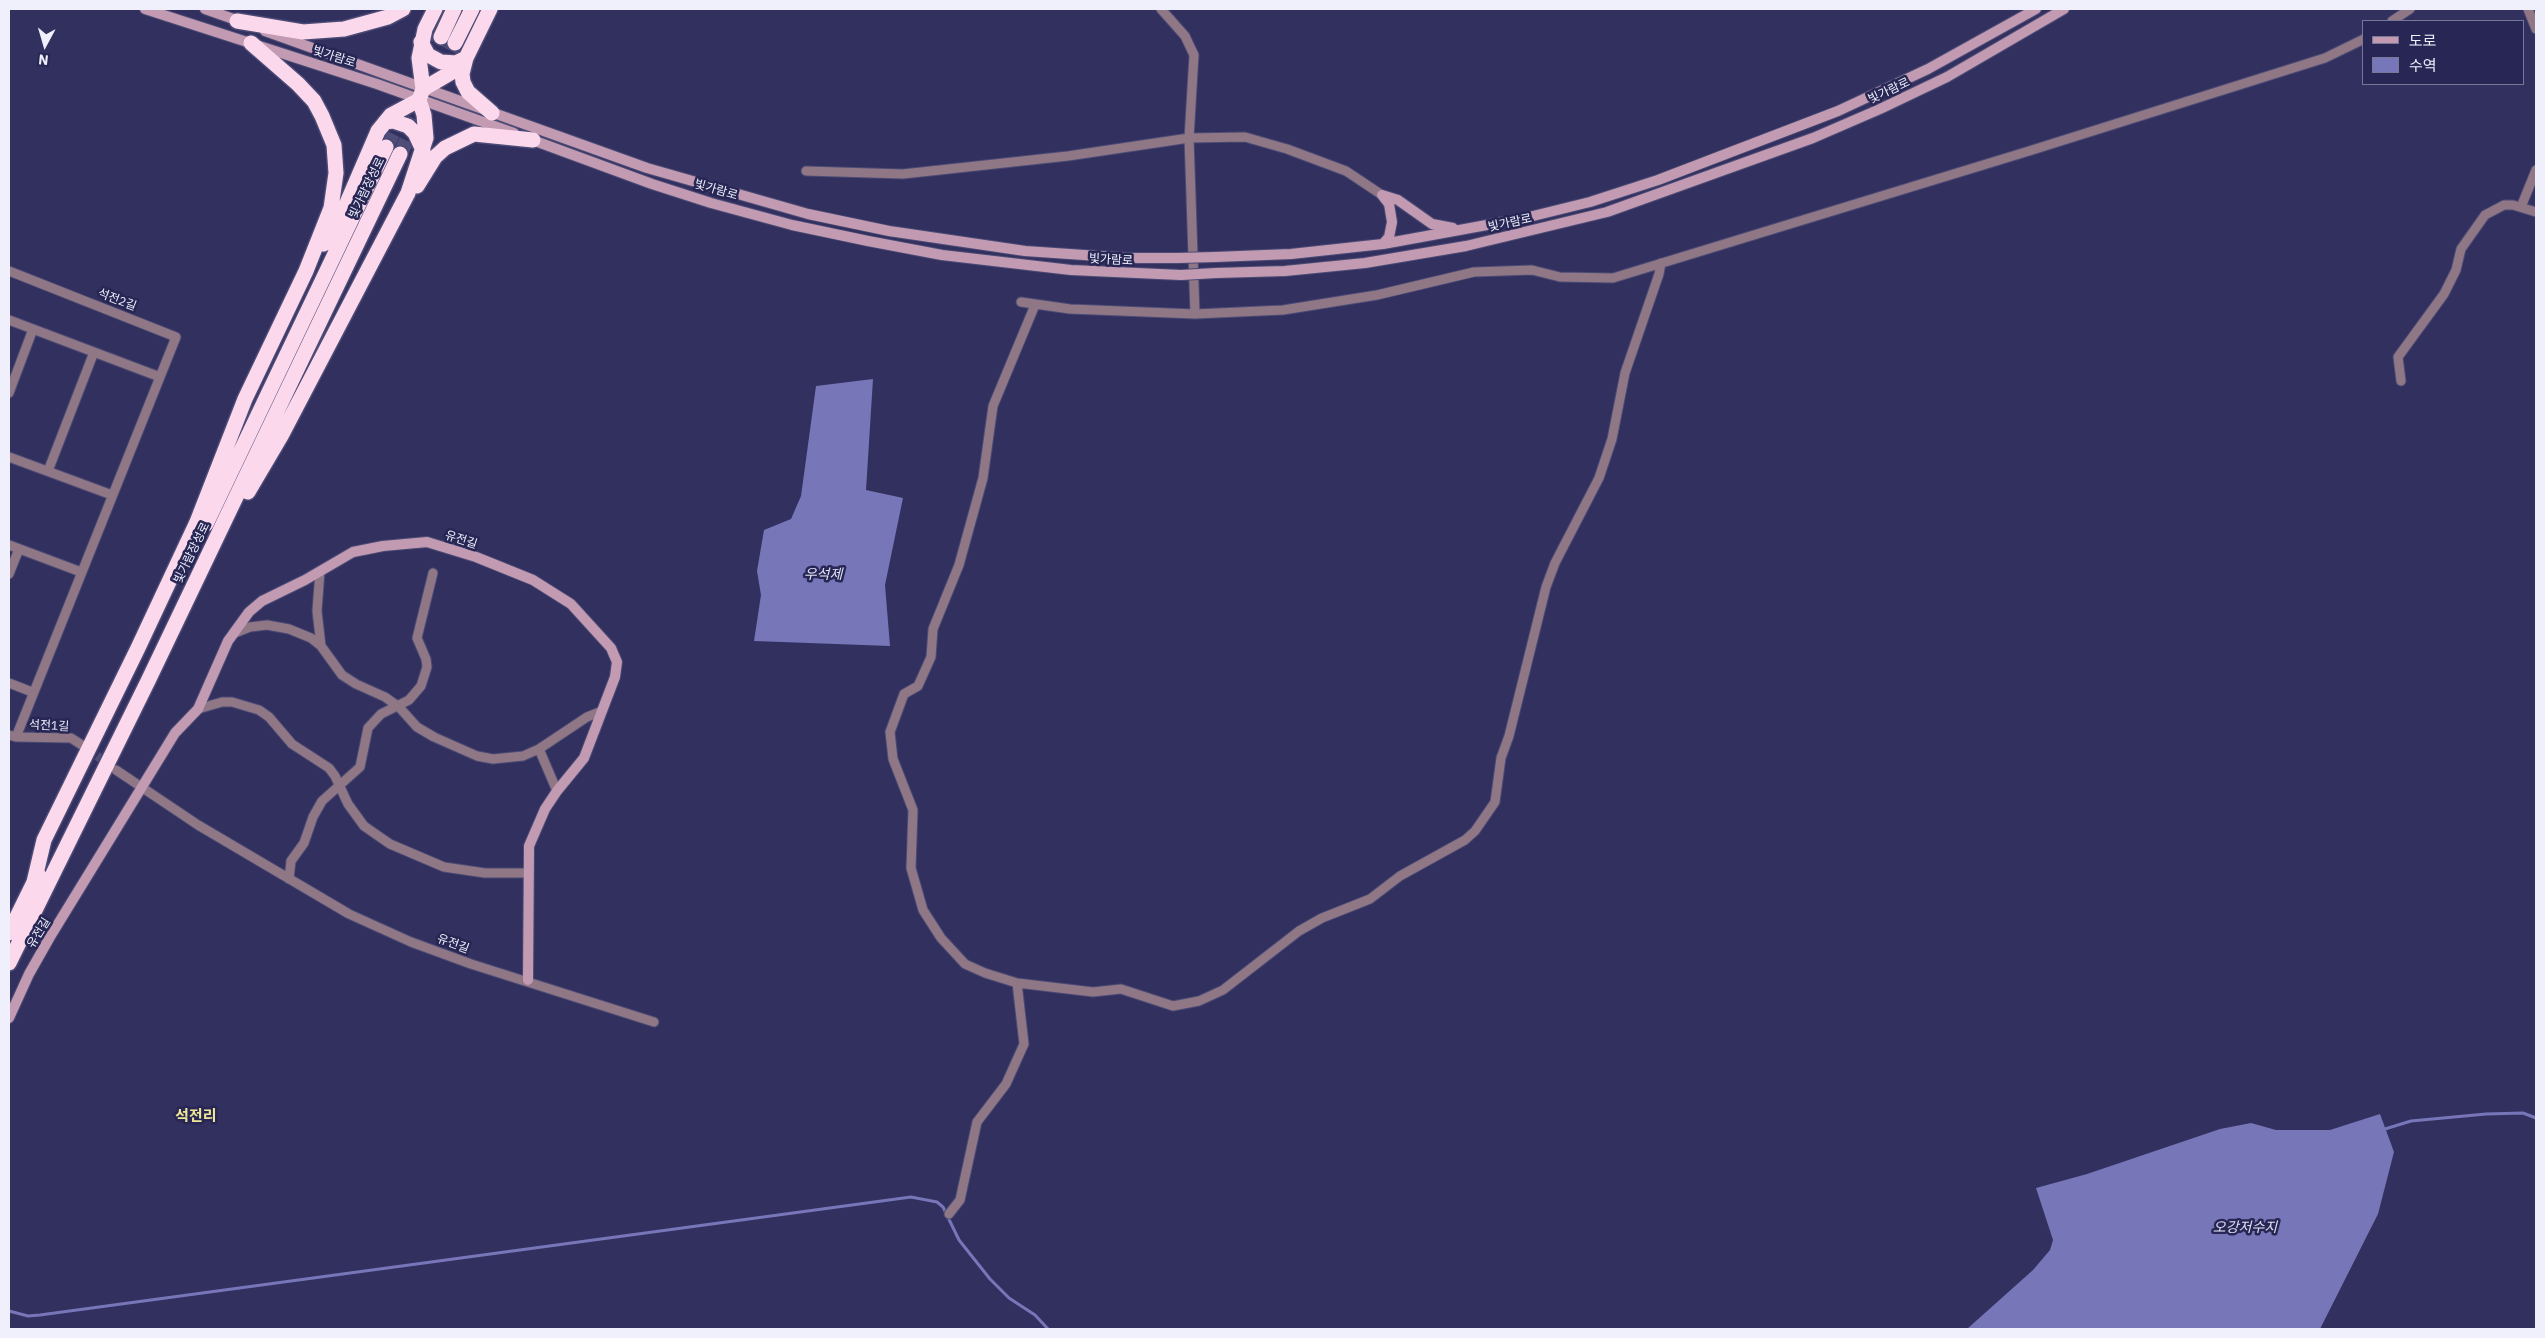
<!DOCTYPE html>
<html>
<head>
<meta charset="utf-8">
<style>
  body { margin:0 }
  #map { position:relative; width:2545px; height:1338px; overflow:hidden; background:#32305f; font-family:"IBM Plex Sans","Noto Sans KR",sans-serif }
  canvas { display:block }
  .frame { position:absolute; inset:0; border:10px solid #eff0fc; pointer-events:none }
  .legend { position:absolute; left:2362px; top:20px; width:162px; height:65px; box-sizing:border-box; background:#282654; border:1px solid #787797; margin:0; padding:6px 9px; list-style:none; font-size:15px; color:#eff0fc }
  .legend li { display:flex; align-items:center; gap:10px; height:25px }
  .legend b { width:25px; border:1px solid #787797 }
  .north { position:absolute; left:20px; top:20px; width:50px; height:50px; -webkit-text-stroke:4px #282654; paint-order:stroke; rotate:186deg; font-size:14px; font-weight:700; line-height:20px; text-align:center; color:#eff0fc }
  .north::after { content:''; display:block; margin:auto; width:18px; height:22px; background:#eff0fc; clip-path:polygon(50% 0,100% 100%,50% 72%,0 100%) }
</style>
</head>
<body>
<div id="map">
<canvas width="2545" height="1338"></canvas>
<div class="frame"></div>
<ul class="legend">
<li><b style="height:6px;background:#c29bb2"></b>도로</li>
<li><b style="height:14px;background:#7676b9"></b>수역</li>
</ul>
<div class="north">N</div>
</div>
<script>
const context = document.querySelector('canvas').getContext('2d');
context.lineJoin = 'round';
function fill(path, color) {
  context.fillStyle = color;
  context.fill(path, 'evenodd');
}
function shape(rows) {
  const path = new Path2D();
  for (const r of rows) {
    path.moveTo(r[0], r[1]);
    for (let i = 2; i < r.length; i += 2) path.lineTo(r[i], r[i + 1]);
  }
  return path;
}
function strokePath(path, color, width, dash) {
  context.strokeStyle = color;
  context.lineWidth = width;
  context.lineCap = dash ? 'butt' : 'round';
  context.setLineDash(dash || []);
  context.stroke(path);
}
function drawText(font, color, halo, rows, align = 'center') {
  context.font = font + ' "IBM Plex Sans","Noto Sans KR",sans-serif';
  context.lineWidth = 5;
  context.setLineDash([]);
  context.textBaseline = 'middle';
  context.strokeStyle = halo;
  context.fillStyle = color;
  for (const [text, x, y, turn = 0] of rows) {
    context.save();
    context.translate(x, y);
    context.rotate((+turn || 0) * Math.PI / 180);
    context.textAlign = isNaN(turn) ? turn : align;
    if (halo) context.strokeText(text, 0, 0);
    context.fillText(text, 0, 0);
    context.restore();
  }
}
fill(shape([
  [873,379,866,490,903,498,885,585,890,646,754,641,761,595,757,571,764,530,791,519,801,496,816,386],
  [2380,1114,2394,1152,2378,1214,2320,1329,1967,1329,2033,1270,2050,1250,2053,1240,2036,1188,2087,1174,2220,1129,2251,1123,2276,1130,2330,1130]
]), '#7676b9');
strokePath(shape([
  [2385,1129,2411,1121,2486,1114,2523,1113,2536,1118],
  [9,1311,28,1316,40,1315,911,1197,937,1202,943,1207,959,1240,990,1279,1009,1298,1035,1315,1048,1329]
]), '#7676b9', 3);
strokePath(shape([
  [86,748,110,765]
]), '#4e4d77', 9, [9, 4.5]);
strokePath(shape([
  [386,147,441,37],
  [400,154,455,43]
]), '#4e4d77', 15, [15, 8]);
const street = shape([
  [1161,9,1185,36,1194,55,1189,138,1195,314],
  [2528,9,2536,29],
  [2392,21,2410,9],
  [806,171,903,174,1068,156,1189,138,1245,137,1287,149,1346,171,1382,195],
  [2521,207,2536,170],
  [9,271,176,337,16,737],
  [1021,302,1070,309,1195,314,1283,310,1377,295,1474,272,1532,270,1560,277,1613,278,2029,151,2325,58,2364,39],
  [9,320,160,377],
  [2401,381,2398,357,2444,294,2456,270,2461,249,2485,215,2504,205,2513,205,2536,212],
  [9,393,33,329],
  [9,457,112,495],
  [48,471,94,352],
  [9,545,81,572],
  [320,571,317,611,321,646],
  [9,574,19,549],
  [235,633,250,627,267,625,289,629,311,638,321,646,342,675,356,684,385,697,399,707,417,727,434,737,477,756,493,759,523,756,539,749,587,717,602,711],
  [9,683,32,692],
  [198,709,222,702,232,702,259,710,269,717,292,744,329,768,335,776,348,804,364,826,390,844,444,867,485,873,527,873],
  [9,735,16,737,71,738,85,747],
  [539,749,557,791],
  [116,770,198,825,349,914,411,942,471,964,654,1022],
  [289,879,291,861,304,843,313,817,322,801,360,767,368,728,381,714,409,700,421,686,427,667,426,659,417,638,433,573],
  [1017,983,1093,992,1121,989,1173,1006,1199,1001,1223,990,1299,931,1322,918,1370,899,1400,876,1465,840,1475,831,1495,802,1501,758,1509,736,1546,587,1555,563,1599,478,1612,439,1625,373,1659,274,1661,263],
  [949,1214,960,1200,977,1122,1006,1084,1024,1044,1017,983,985,973,965,964,941,938,923,910,911,868,913,810,893,759,890,732,904,694,918,686,931,657,933,629,959,565,983,478,993,406,1035,305]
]);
const secondary = shape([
  [145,9,377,84,514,133],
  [205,9,242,22],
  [265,31,647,168,808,214,889,231,1025,251,1128,258,1178,258],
  [527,138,652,184,711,203,792,225,868,241,942,255,1071,270,1181,275],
  [1382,195,1398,200,1432,224,1453,228],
  [1382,195,1389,204,1392,222,1389,237,1383,244],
  [1215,257,1291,254,1383,244,1525,218,1590,202,1658,180,1838,111,1928,69,2036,9],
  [1216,273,1285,271,1365,263,1466,246,1607,212,1813,138,1880,109,1947,77,2064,9],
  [9,1018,29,974,50,937,175,733,198,709,228,641,249,612,262,601,305,580,353,552,383,546,427,542,476,557,533,580,571,604,611,648,617,662,615,677,584,758,557,791,545,809,529,846,528,980]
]);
const highway = shape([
  [490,9,466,58,462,74,463,82,468,92,492,113],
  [237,21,303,32,344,29,388,17,403,9],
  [441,37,454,9],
  [421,42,428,55,441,62,456,63,466,58],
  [455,43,472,9],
  [423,89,452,72,464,60],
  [385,122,393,121,408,126,415,133,423,150],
  [417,186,435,157,445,148,474,134,533,140],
  [324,244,340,219,378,131,391,115,419,100],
  [248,492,281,436,408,193,426,138,424,115,419,100,423,89,419,58,425,29,435,9],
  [206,524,386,147],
  [34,882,44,840,138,648,197,522,245,399,306,271,331,208,336,173,334,145,322,116,314,101,298,84,251,43],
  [9,933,38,874],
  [9,963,148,681,400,154]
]);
strokePath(street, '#4c4b75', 11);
strokePath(secondary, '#4c4b75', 12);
strokePath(highway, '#4c4b75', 18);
strokePath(street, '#907786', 9);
strokePath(secondary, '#c29bb2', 10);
strokePath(highway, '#fcd8ed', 15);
const secondaryBridge = shape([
  [1178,258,1215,257],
  [1181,275,1216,273]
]);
strokePath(secondaryBridge, '#4c4b75', 12, []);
strokePath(secondaryBridge, '#c29bb2', 10);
drawText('12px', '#eff0fc', '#282654', [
  ["빛가람로",334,57,18],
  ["빛가람로",1889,91,-25],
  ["빛가람장성로",367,188,-64],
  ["빛가람로",716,190,16],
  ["빛가람로",1510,223,-12],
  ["빛가람로",1111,260,3],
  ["석전2길",117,300,21],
  ["유전길",461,540,18],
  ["빛가람장성로",192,553,-64],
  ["석전1길",49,726,3],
  ["유전길",39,933,-58],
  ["유전길",453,944,20]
]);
drawText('italic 14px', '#dfe1f4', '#282654', [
  ["우석제",823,575],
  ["오강저수지",2245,1228]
]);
drawText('bold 15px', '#efe697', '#282654', [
  ["석전리",196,1117]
]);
</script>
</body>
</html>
